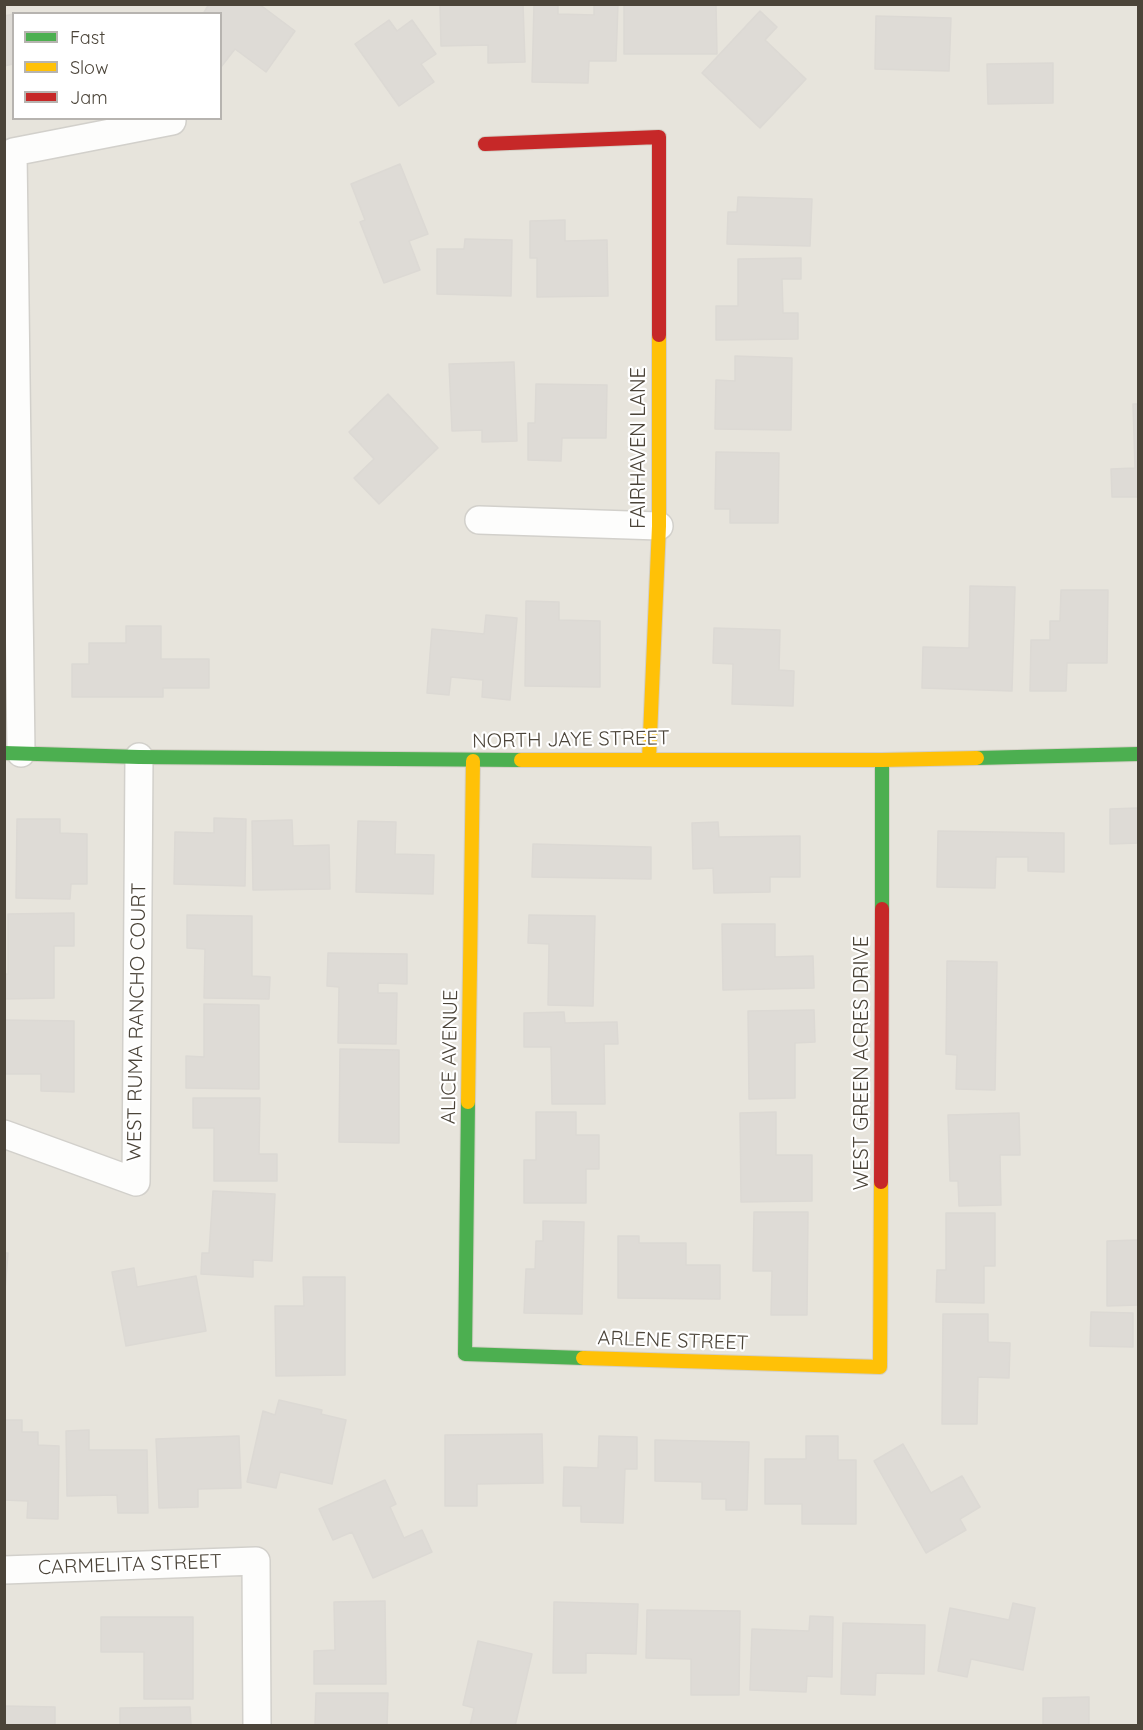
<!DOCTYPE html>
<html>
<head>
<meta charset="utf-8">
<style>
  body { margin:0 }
  #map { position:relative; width:1143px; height:1730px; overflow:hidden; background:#f4f2ee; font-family:Quicksand,sans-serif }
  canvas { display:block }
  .frame { position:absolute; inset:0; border:6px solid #4b4439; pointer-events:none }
  .legend { position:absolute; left:12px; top:12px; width:210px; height:108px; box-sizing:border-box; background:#fff; border:2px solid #b7b4b0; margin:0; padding:8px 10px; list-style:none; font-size:18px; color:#4b4439 }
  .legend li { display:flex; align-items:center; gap:12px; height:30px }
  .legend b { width:30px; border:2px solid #b7b4b0 }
</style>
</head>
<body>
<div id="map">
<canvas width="1143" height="1730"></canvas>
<div class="frame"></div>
<ul class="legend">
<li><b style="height:8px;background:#4caf50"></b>Fast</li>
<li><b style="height:8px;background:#ffc107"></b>Slow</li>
<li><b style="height:8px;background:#c62828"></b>Jam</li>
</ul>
</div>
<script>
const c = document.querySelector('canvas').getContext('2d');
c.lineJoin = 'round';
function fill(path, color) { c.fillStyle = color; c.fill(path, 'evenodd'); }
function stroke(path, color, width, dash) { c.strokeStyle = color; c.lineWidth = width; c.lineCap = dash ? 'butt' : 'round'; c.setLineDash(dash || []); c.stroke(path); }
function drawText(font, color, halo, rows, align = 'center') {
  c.font = font + ' Quicksand,sans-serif'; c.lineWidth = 4.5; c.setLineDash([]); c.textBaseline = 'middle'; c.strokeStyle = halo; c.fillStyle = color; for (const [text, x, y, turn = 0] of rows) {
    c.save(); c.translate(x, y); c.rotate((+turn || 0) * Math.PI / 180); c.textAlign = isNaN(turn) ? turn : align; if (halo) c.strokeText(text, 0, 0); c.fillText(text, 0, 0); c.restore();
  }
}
const residential = new Path2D(`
  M5,5H1138V1725H5ZM14,14H220V118H14Z`);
const building = new Path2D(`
  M209,4H259L295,31L266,72L235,49L221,67L220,14H203Z
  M440,4H523L525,62L488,63V45L441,46Z
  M534,4H558V14L594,15V4H618L616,61H589L588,83L532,82Z
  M624,4H716L717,54H624Z
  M760,11L777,27L765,40L806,79L760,128L702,73Z
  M14,14V67L13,64L4,66V16Z
  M876,16L951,18L949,71L875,69Z
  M389,20L397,31L412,20L436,54L421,64L434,82L399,106L355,44Z
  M1053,63V103L988,104L987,64Z
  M400,164L428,234L409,241L420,270L384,283L360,222L365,220L351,184Z
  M738,197L812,199L810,246L727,244L728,212H737Z
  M565,220V241L607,240L608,296L537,297V258H530V221Z
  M465,239L512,240L511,296L437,294V249H464Z
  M801,258V279H782L783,313H798V339L716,340V306H738V259Z
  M735,356L792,358L791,430L715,429L716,380L735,381Z
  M514,362L517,441L482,442V430L452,431L449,364Z
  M536,384L607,385L606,438H562L561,461L528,460V423H535Z
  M388,394L438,448L379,504L354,478L374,459L349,432Z
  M1133,404H1138V497H1112L1111,469L1135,468Z
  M716,452L779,453L778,523H730V509H715Z
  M970,586L1015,587L1012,691L922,688L923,647L969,648Z
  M1061,590H1108L1107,663H1067L1066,691H1030L1031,640H1050V621H1060Z
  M526,601L559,602V620L600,621V687L525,686Z
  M486,615L517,618L510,700L482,697L483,680L451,677L449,695L427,693L432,629L484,634Z
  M126,626H161V659H209V688H163V697H72V664H89V643H126Z
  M714,628L780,630L779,670L794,671L793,706L732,704L733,664L713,663Z
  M1138,808V843L1110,844V809Z
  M214,818L246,819L245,886L174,884L175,832L214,833Z
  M17,819H60V833L87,834V884H71L70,899L16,898Z
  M292,820L293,846L329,845L330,889L253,890L252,821Z
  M358,821L396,822L395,854L434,855L433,894L356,892Z
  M718,822L719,837L800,836V877H770V892L714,893L713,868L693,869L692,823Z
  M938,831L1064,833V872L1028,871V857H996L995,888L937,887Z
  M533,844L651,847V879L532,877Z
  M74,913V946H54V998L4,999V974H8V914Z
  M187,915L252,916V976L270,977L269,999L204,998L205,949L187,948Z
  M529,915L595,916L593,1006L548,1005L549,944L528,943Z
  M722,924H775V957L813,956L814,988L723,990Z
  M328,953L407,954V984L378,983V993H397L396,1044L338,1043L339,987L327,986Z
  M947,961L997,962L995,1090L956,1089L957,1055L946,1054Z
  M204,1004L259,1005V1089L186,1088V1056L204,1057Z
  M814,1010L815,1042L795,1043V1098L749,1099L748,1011Z
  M564,1012L565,1023L617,1022L618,1044H604L605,1104H552L551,1047H524V1013Z
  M4,1020L74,1021V1092L41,1091V1074H4Z
  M340,1049L399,1050V1143L339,1142Z
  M193,1098H260L259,1154H277V1181H214V1128H193Z
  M536,1112H576V1135H599V1169H586V1203H524V1160H536Z
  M776,1112V1155H812V1201L741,1202L740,1113Z
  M1019,1113L1020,1155H1000L1001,1205L959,1206L958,1181H950L948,1115Z
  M213,1191L275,1194L272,1261L253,1260V1277L201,1274L202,1253H209Z
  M754,1212H808L807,1315H771L772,1271H753Z
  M946,1213H995V1266H984V1303L936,1302L937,1270H946Z
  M543,1221L584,1222L582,1314L524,1313L526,1269H535L536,1241H543Z
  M618,1236H639V1243H686V1265H720V1299L618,1298Z
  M1138,1240V1305L1107,1306V1241Z
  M4,1253H8L5,1290H4Z
  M134,1268L137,1287L196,1276L206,1331L126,1346L112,1272Z
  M303,1277H345V1375L276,1376L275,1306H304Z
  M1091,1312L1133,1313V1347L1090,1346Z
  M943,1314H988V1342L1010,1343L1009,1378L978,1377L977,1424H942Z
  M279,1400L322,1410L321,1414L346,1420L332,1484L280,1472L276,1488L247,1482L263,1411L275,1415Z
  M4,1420H22V1432H38V1445L59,1446L58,1519L27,1518L28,1501L4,1500Z
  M89,1430V1450H147L148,1513H118L117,1495L67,1496L66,1431Z
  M542,1434L543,1483L477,1484V1506H445V1435Z
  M239,1436L241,1488L198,1489V1507L159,1508L156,1439Z
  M599,1436L637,1437V1469H625L623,1523L581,1522V1506H563L564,1467L598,1468Z
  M806,1436H838V1460H856V1524H802V1504H765V1459H806Z
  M655,1440L749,1442L747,1510H726V1499H702V1482L655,1481Z
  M903,1444L931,1493L962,1476L980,1507L960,1519L966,1530L926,1553L874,1461Z
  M385,1480L396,1504L390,1507L404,1538L422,1530L432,1552L373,1578L352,1532L333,1540L319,1509Z
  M385,1601L386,1684H314V1651L335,1650L334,1602Z
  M554,1602L638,1604L636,1654L586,1653V1673H553Z
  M1013,1603L1035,1608L1023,1670L971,1659L967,1677L938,1671L950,1608L1009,1620Z
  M647,1610L740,1611L739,1695H691V1659L646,1658Z
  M810,1616L833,1617L832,1677L807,1676L806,1692L750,1690L752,1629L809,1631Z
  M101,1617H193V1699H144V1652H101Z
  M843,1623L925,1625L924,1674L876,1673L875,1695L841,1694Z
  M478,1641L532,1654L515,1726H470L474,1708L463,1705Z
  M316,1693H388L387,1726H315Z
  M1089,1697V1726H1043V1698Z
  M4,1706L55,1707V1726H4Z
  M190,1707L191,1726H120V1708Z`);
const street = new Path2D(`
  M479,520L659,526
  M21,753L13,152L172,121
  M4,1134L136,1182L139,757
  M4,1570L256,1561L257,1726`);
const fast = new Path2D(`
  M4,753L139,757L521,760
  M977,758L1138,754
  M882,909V760
  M468,1102L465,1354L583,1358`);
const slow = new Path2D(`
  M649,759L659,526V335
  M521,760H882L977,758
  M468,1102L473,761
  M583,1358L880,1367L881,1182`);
const jam = new Path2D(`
  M485,144L659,137V335
  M881,1182L882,909`);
const streetNames = [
  ["FAIRHAVEN LANE",639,448,-90],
  ["NORTH JAYE STREET",571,740,-1],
  ["WEST RUMA RANCHO COURT",137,1022,-89],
  ["ALICE AVENUE",450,1057,-89],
  ["WEST GREEN ACRES DRIVE",862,1063,-90],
  ["ARLENE STREET",673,1341,2],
  ["CARMELITA STREET",130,1565,-2]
];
fill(residential, '#e7e4dc');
fill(building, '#dedbd6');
stroke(building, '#dcd9d4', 1.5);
stroke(street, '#d2d0cb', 30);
stroke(fast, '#d3cfc5', 16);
stroke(slow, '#d3cfc5', 16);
stroke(jam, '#d3cfc5', 16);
stroke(street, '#fdfdfc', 27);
stroke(fast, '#4caf50', 14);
stroke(slow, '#ffc107', 14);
stroke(jam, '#c62828', 14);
drawText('20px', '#4b4439', '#fff', streetNames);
</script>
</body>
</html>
